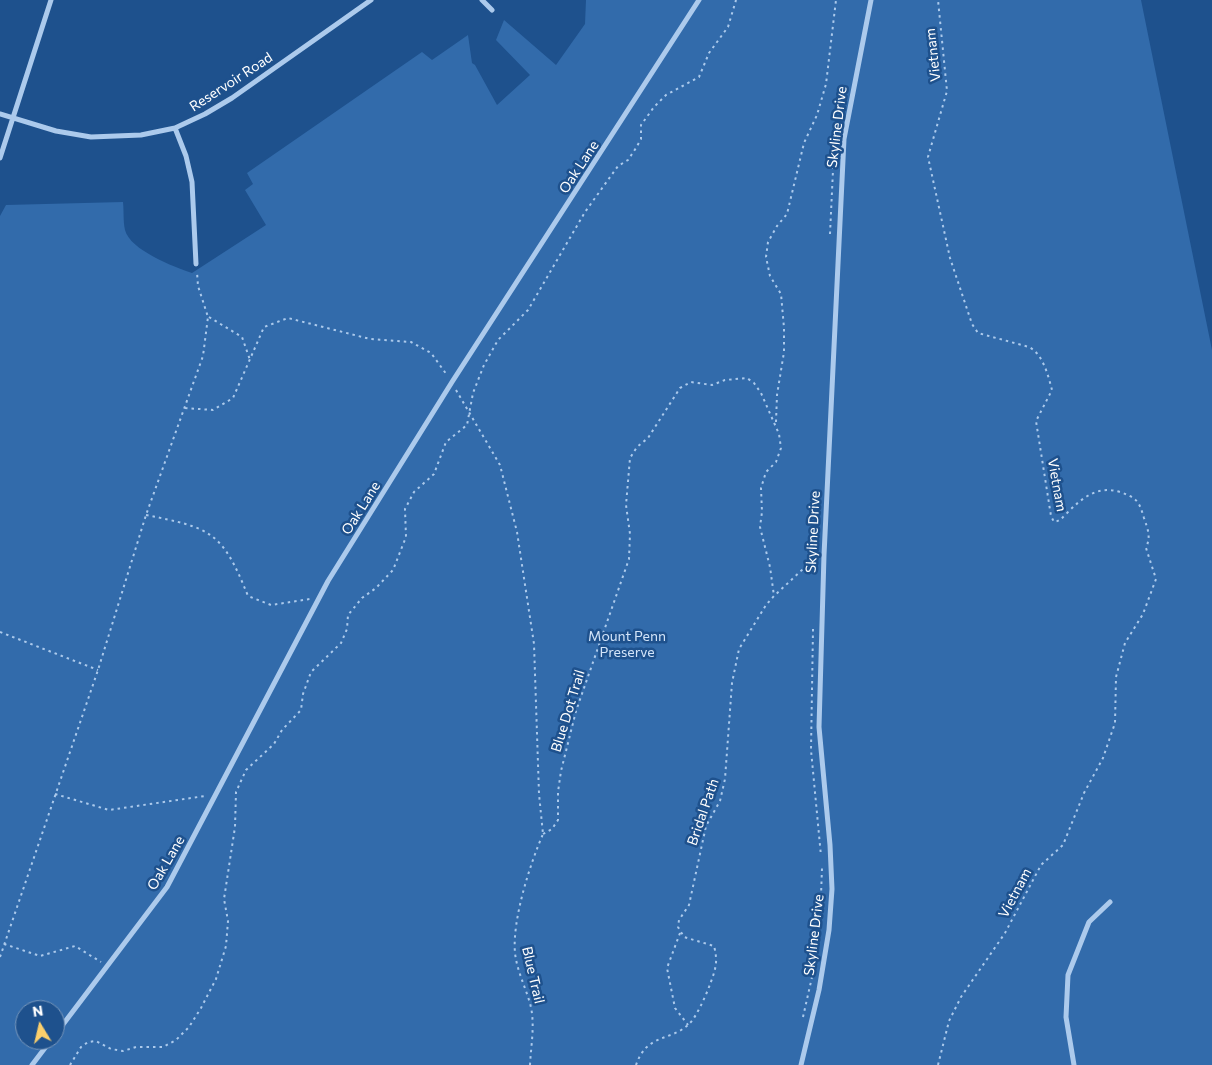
<!DOCTYPE html>
<html>
<head>
<meta charset="utf-8">
<style>
  body { margin:0 }
  #map { position:relative; width:1212px; height:1065px; overflow:hidden; background:#1e518d; font-family:Commissioner,sans-serif }
  canvas { display:block }
  .north { position:absolute; left:15px; top:1000px; width:50px; height:50px; box-sizing:border-box; background:#1e518d; border:1px solid #7897bb; border-radius:50%; rotate:351deg; font-size:14px; font-weight:700; line-height:20px; text-align:center; color:#fff }
  .north::after { content:''; display:block; margin:auto; width:18px; height:22px; background:#fbcf6c; clip-path:polygon(50% 0,100% 100%,50% 72%,0 100%) }
</style>
</head>
<body>
<div id="map">
<canvas width="1212" height="1065"></canvas>
<div class="north">N</div>
</div>
<script>
const c = document.querySelector('canvas').getContext('2d');
c.lineJoin = 'round';
function fill(path, color) { c.fillStyle = color; c.fill(path, 'evenodd'); }
function stroke(path, color, width, dash) { c.strokeStyle = color; c.lineWidth = width; c.lineCap = dash ? 'butt' : 'round'; c.setLineDash(dash || []); c.stroke(path); }
function drawText(font, color, halo, rows, align = 'center') {
  c.font = font + ' Commissioner,sans-serif'; c.lineWidth = 5; c.setLineDash([]); c.textBaseline = 'middle'; c.strokeStyle = halo; c.fillStyle = color; for (const [text, x, y, turn = 0] of rows) {
    c.save(); c.translate(x, y); c.rotate((+turn || 0) * Math.PI / 180); c.textAlign = isNaN(turn) ? turn : align; if (halo) c.strokeText(text, 0, 0); c.fillText(text, 0, 0); c.restore();
  }
}
const green = new Path2D(`
  M586,0H1141L1212,350V1065H0V216L6,205L123,202C124,211 123,221 125,230C130,250 174,267 192,273L266,225L245,190L253,184L247,173L422,52L432,60L468,35L472,63L475,65L497,105L530,75L496,40L504,20L556,65L585,24ZM25,1010H55V1040H25Z`);
const path = new Path2D(`
  M836,132L844,90
  M830,234L834,149
  M209,317L242,337L250,360
  M456,390L500,465L517,532L534,644L539,794L543,834
  M185,408L213,410L233,398L264,327L288,318L370,339L411,342L431,353L447,375
  M776,422L777,395L784,352V328L781,294L770,276L766,257L768,242L777,226L787,214L804,143L817,115L826,84L836,0
  M146,515C211,528 222,531 248,596L271,605L310,599
  M813,629L811,750L821,856
  M0,632L98,670
  M55,794L109,810L205,796
  M543,834L552,829L558,820V792L561,771L576,711L629,559L630,534L626,505L630,458L637,447L648,438L680,388L691,382L712,385L725,380L747,378L754,383L761,393L779,434L781,448L776,462L766,472L761,488L762,512L760,527L770,567L774,596
  M820,923L822,868
  M680,933L667,968L675,1008L688,1025
  M4,944L40,956L75,946L101,962
  M0,957L98,670L146,515L203,356L208,317L198,286L197,272
  M803,1017L812,977
  M70,1065L81,1047L88,1042L96,1041L111,1049L123,1051L136,1047H163L176,1040L189,1027L201,1008L216,979L226,946L228,921L224,899L235,827L236,792L246,770L274,744L282,730L301,710L303,694L311,672L341,643L347,629L348,615L362,598L376,588L393,570L406,537L405,509L414,492L434,474L446,442L467,425L473,393L484,365L498,340L528,310L585,212L618,166L628,160L636,148L641,139V125L654,107L666,95L699,77L709,53L728,27L736,0
  M530,1065C531,1044 536,1021 529,1000C524,984 517,970 515,953C512,920 530,864 543,834
  M636,1065C647,1033 670,1042 689,1024C698,1016 712,982 715,969C717,961 716,954 714,946L684,937L678,927L679,920L689,905L706,826L720,801L725,779L732,683L739,649L766,605L774,596L803,569L816,565
  M938,1065L949,1021L961,997L1005,933L1041,865L1063,845L1084,793L1103,758L1115,723L1116,677L1125,643L1143,614L1156,579L1146,548C1151,536 1148,530 1144,518C1139,501 1137,498 1120,492C1097,485 1082,498 1066,514C1062,518 1060,521 1054,522L1051,516L1036,421L1052,390C1048,375 1043,354 1029,347L978,333L972,324L950,258L928,157L947,91L938,0`);
const minor = new Path2D(`
  M482,0L492,10
  M0,114L56,131L91,137L141,135L175,128L205,114L232,98L371,0
  M175,128L186,156L192,182L196,264
  M0,158L51,0
  M55,1035L167,887L328,581L452,382L699,0
  M32,1065L51,1040
  M801,1065L819,990L829,930L832,889L830,845L819,727L824,555L844,139L871,0
  M1074,1065L1066,1017L1068,975L1089,922L1110,902`);
const streetNames = [
  ["Vietnam",933,55,-96],
  ["Reservoir Road",231,82,-33],
  ["Skyline Drive",837,127,-83],
  ["Oak Lane",579,167,-57],
  ["Vietnam",1057,485,80],
  ["Oak Lane",361,508,-58],
  ["Skyline Drive",813,532,-87],
  ["Blue Dot Trail",568,711,-73],
  ["Bridal Path",703,812,-71],
  ["Oak Lane",166,863,-60],
  ["Vietnam",1015,893,-62],
  ["Skyline Drive",814,935,-83],
  ["Blue Trail",533,975,77]
];
const parkNames = [
  ["Mount Penn",627,636],
  ["Preserve",627,652]
];
fill(green, '#326bab');
stroke(path, '#accaec', 2, [2.5, 4]);
stroke(minor, '#accaec', 5);
drawText('14px', '#fff', '#1e518d', streetNames);
drawText('14px', '#d2e4f9', '#1e518d', parkNames);
</script>
</body>
</html>
